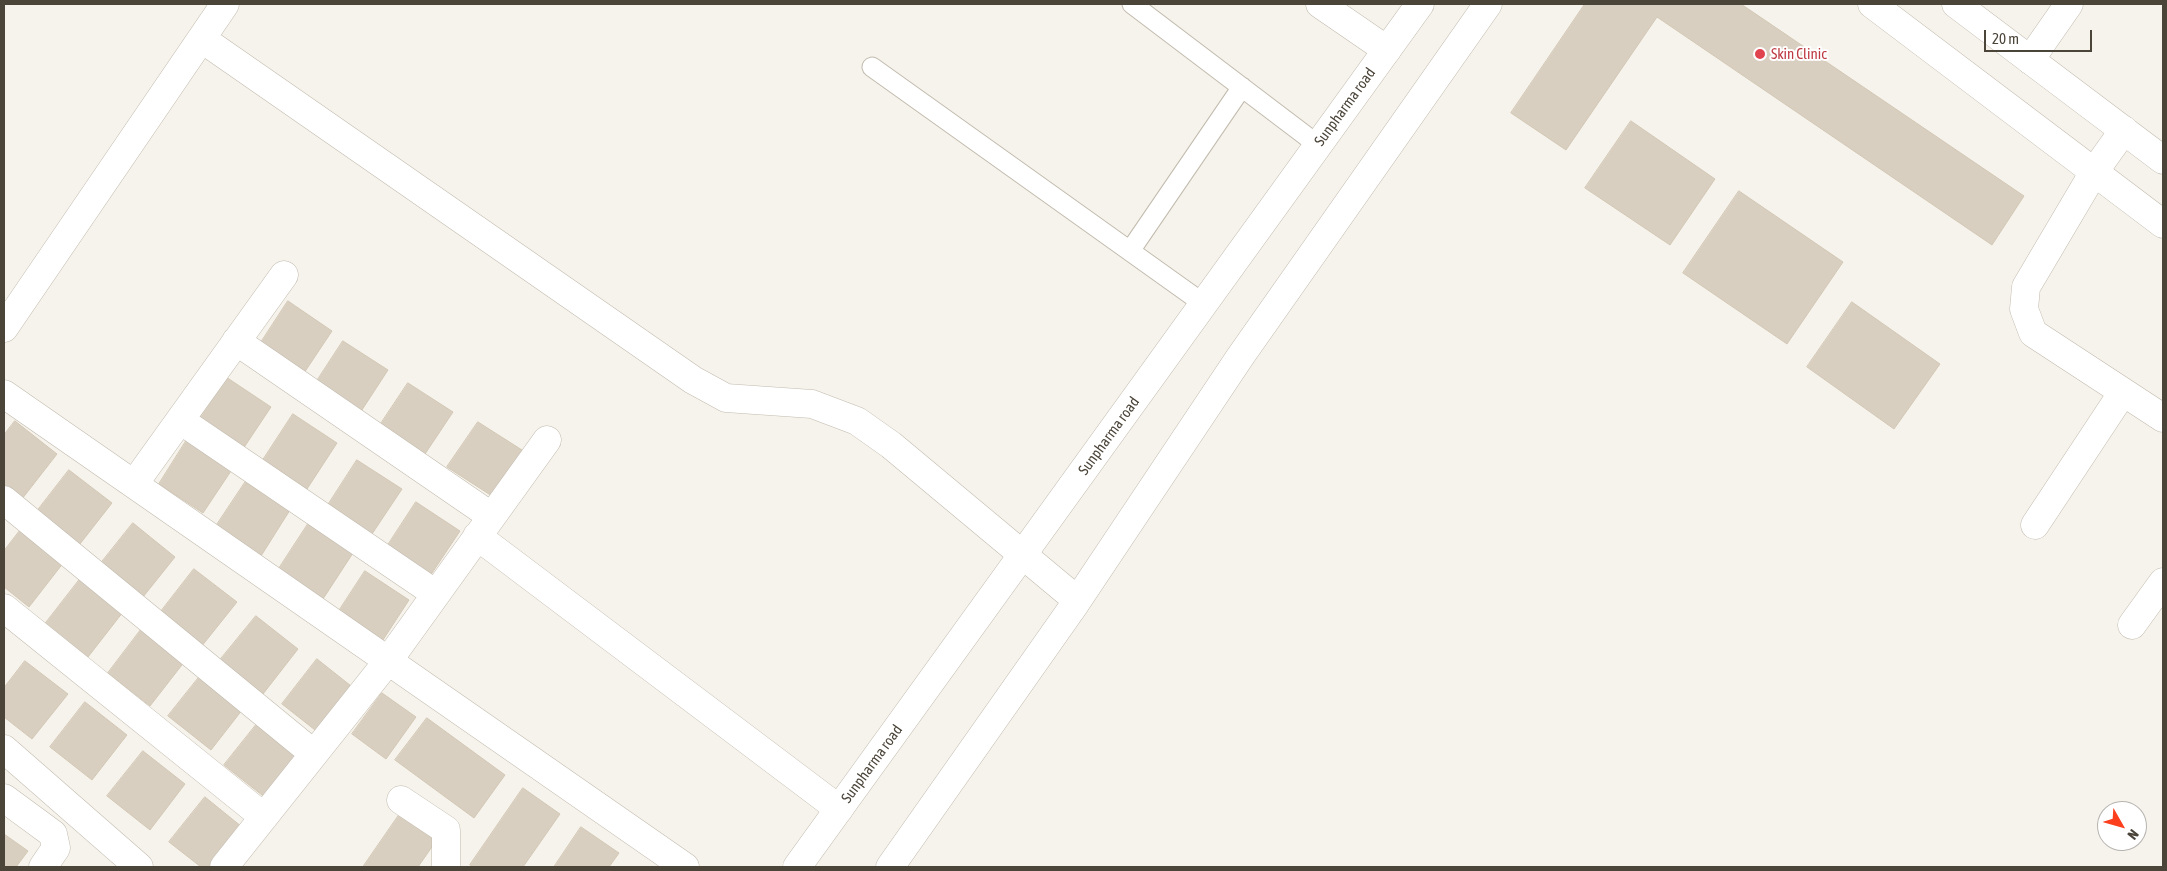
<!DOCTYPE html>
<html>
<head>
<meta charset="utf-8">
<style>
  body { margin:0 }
  #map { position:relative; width:2167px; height:871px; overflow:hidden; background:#f6f3ec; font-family:"Asap Condensed",sans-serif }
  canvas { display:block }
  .frame { position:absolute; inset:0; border:5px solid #4b4439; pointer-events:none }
  .north { position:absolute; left:2097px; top:801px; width:50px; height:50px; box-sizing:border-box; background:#fff; border:1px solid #b7b4b0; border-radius:50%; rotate:128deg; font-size:14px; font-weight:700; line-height:20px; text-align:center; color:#4b4439 }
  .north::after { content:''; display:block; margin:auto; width:18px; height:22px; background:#fc3f1d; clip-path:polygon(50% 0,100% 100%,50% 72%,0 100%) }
  .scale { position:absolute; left:1984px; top:30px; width:108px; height:22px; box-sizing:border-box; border:2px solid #4b4439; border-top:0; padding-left:6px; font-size:15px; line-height:18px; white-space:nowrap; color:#4b4439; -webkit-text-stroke:4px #fff; paint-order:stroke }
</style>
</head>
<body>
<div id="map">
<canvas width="2167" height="871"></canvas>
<div class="frame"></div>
<div class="north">N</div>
<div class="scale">20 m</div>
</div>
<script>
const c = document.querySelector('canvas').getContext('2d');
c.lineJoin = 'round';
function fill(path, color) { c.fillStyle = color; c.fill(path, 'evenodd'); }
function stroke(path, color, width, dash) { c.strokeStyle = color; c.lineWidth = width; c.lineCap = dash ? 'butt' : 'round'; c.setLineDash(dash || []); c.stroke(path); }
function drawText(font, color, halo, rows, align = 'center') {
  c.font = font + ' "Asap Condensed",sans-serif'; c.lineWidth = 4; c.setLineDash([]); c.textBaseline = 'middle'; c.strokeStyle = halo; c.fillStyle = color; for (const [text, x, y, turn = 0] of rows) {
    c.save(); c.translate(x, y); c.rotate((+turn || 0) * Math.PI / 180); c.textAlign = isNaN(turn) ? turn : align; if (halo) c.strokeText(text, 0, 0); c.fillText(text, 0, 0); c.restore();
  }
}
const building = new Path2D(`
  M1585,4H1741L2024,196L1992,245L1657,17L1566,150L1511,113Z
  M1631,121L1715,179L1670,245L1585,188Z
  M1739,191L1843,262L1787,344L1683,273Z
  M288,301L332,331L302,376L258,347Z
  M1852,302L1940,364L1894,429L1807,367Z
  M343,341L388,370L358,416L313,387Z
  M226,377L271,407L241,452L197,423Z
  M408,383L453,412L423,457L378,428Z
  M293,414L337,443L307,489L263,460Z
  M15,421L57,454L22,499L4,485V435Z
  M478,422L522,450L492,496L447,467Z
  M188,438L233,468L203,513L159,484Z
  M357,460L402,489L372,534L328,505Z
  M69,470L112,503L76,549L34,515Z
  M246,481L290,510L261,556L216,526Z
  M416,502L460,531L430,576L386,548Z
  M133,523L175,557L139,602L97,568Z
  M308,524L353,553L323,599L278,570Z
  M22,528L64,562L29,607L4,587V551Z
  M194,569L237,602L201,647L159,614Z
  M365,571L409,600L379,646L335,617Z
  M80,579L123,612L88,657L45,624Z
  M256,616L298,649L263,694L220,660Z
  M143,627L185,661L150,706L108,673Z
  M317,659L360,693L324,737L282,704Z
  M25,661L68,694L32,739L4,717V688Z
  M204,671L246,705L211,750L168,716Z
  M382,693L416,717L386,759L352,734Z
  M85,702L127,735L92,780L50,747Z
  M427,718L505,775L474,818L395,760Z
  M260,720L302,753L267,799L224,765Z
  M143,751L185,784L150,830L107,796Z
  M523,788L560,814L523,867H474L470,865Z
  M205,797L247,831L219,867H201L169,842Z
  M399,815L436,841L418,867H363Z
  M581,827L619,853L609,867H554Z
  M4,834L28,851L16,867H4Z`);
const service = new Path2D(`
  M1132,4L1318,145
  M872,67L1204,304
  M1130,251L1242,87`);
const minor = new Path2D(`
  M1320,4L1387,50
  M202,39L693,380L726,398L812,404L857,421L891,445L1077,600
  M2030,60L2069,4
  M2124,130L2094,172L2026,287L2024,309L2033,333L2163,418
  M4,328L225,4
  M236,341L491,516
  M4,394L685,867
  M180,420L436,594
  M134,484L284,275
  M4,500L314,754
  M2035,525L2123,392
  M477,536L839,809
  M4,608L264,817
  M2132,625L2163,582
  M4,749L139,867
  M4,798L53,834L56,848L43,867
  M401,800L446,830V867
  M224,867L388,661L547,440`);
const tertiary = new Path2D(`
  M1872,4L2163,224
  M1956,4L2163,160
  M797,867L1420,4
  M890,867L1073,607L1240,357L1488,4`);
const markers = [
  [1760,54,6,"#e0444e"]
];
const healthNames = [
  ["Skin Clinic",1771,54]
];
const streetNames = [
  ["Sunpharma road",1345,107,-54],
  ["Sunpharma road",1109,436,-54],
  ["Sunpharma road",872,764,-54]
];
fill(building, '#d8cfc1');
stroke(building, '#d3c7b4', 1);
stroke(service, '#c2bbae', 21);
stroke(minor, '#c2bbae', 29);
stroke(tertiary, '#c2bbae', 29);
stroke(service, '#fff', 19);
stroke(minor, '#fff', 28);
stroke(tertiary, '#fff', 28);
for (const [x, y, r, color] of markers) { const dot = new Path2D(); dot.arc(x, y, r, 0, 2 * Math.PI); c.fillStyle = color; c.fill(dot); stroke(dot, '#fff', 2); }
drawText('15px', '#be3a42', '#fff', healthNames, 'left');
drawText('15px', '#4b4439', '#fff', streetNames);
</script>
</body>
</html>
